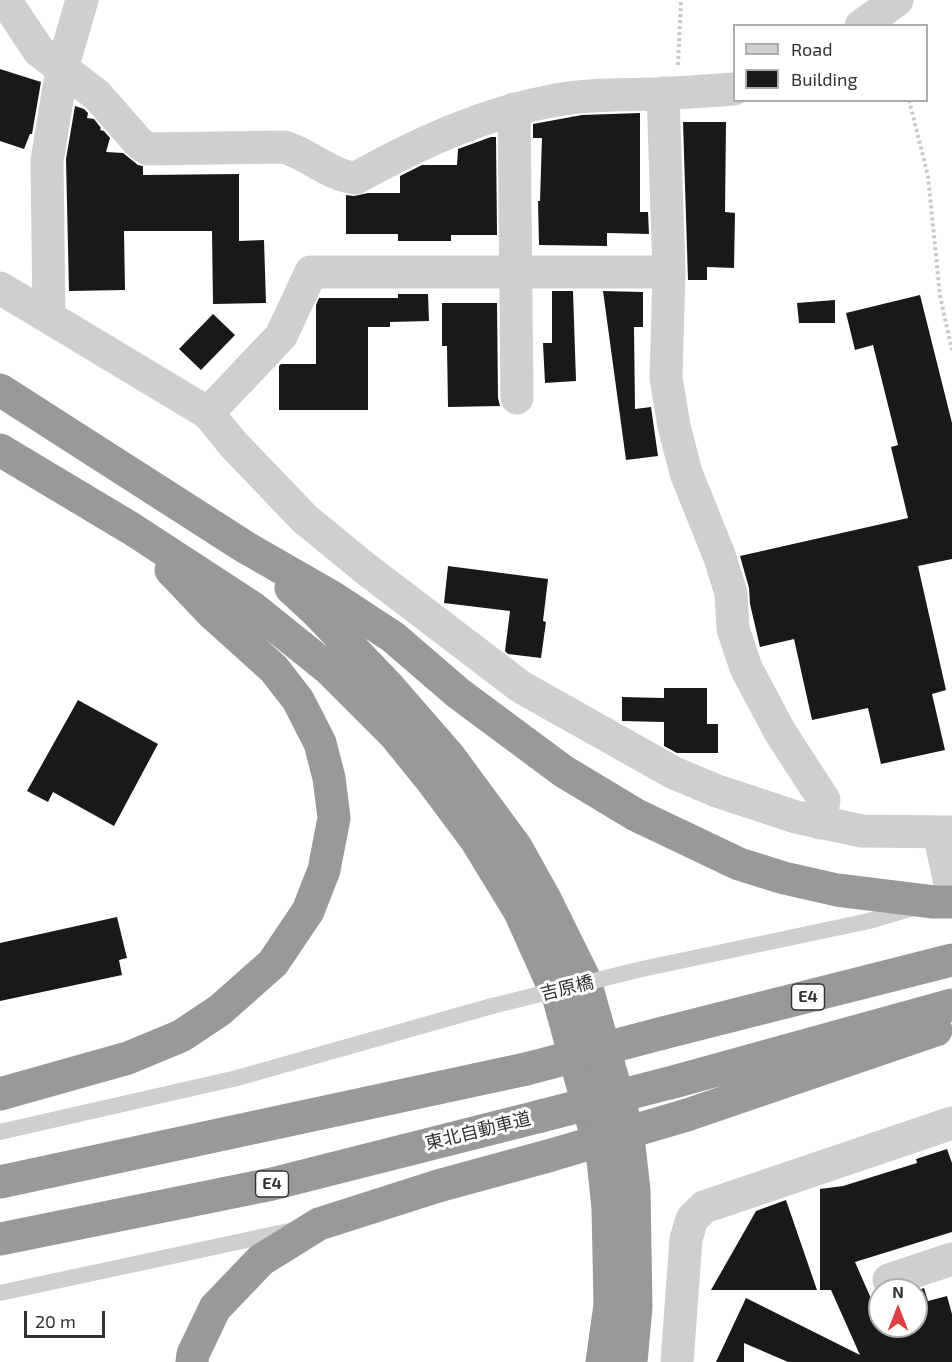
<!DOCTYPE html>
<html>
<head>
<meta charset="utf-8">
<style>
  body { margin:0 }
  #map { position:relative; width:952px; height:1362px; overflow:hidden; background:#fff; font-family:"Exo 2",sans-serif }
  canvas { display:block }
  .legend { position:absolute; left:733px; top:24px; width:195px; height:78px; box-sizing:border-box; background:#fff; border:2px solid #adadad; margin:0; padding:8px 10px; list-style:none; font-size:18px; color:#323232 }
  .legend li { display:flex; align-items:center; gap:12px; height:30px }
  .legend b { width:30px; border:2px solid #adadad }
  .north { position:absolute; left:868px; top:1278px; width:60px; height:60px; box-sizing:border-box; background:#fff; border:2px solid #adadad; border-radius:50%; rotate:0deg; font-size:16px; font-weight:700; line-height:24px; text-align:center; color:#323232 }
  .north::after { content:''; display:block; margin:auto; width:21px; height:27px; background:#dd4042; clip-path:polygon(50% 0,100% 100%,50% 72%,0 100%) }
  .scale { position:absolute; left:24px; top:1311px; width:81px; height:27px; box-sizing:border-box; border:3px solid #323232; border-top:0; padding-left:8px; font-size:18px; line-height:21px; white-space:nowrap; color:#323232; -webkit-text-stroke:4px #fff; paint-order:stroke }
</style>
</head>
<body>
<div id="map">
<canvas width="952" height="1362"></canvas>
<ul class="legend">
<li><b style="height:8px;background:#cfcfcf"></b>Road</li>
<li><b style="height:16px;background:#191919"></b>Building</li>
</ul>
<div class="north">N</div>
<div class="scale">20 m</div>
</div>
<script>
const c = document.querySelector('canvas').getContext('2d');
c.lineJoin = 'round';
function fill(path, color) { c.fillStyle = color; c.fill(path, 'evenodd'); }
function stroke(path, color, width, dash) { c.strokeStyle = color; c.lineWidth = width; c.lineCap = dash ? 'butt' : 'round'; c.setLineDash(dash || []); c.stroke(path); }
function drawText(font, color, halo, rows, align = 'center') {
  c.font = font + ' "Exo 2","Noto Sans JP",sans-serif'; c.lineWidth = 6; c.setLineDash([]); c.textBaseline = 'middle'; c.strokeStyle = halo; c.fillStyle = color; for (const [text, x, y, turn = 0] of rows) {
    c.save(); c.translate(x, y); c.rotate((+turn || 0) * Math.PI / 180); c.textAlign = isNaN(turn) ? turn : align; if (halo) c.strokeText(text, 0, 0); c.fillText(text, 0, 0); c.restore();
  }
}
const building = new Path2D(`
  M0,69L41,82L32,134H30L24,149L0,141Z
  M75,106L84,109L88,113L87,118L94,119L101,128L100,130L104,131L110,138L106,152L123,153L138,165L143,166V175L239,174V241L264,240L266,303L213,304L212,231H124L125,290L69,291L66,159Z
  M640,113V212H648L649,234L607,233V246L539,245L538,201H540L542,138H533V124L582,115Z
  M683,122H726L725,212L735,213L734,268L707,267V280H688Z
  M491,137H496L497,235H451V241H398V234H346V195L354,196L368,193H400V176L422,165H457L458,149Z
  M552,291H573L576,381L545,383L543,343H552Z
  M603,291L643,292V327H634L635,409L651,407L658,456L626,460Z
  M398,294H428L429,321L390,322V327H368V410H279V366L281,364H316V305L319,298H398Z
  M920,295L952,423V559L918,566L946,690L932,694L945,750L881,764L868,708L812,720L794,639L760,647L750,604L749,588L740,556L908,518L891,447L898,445L873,345L855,350L846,313Z
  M835,300V323H799L797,303Z
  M442,303H497L498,398L500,406L448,407L447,346H442Z
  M213,314L235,335L201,370L179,349Z
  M448,566L548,579L543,621L546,622L541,658L508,654L505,651L510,611L444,603Z
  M664,688H707V724H718V753H677L664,746V722L622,721V697L664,698Z
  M78,700L158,744L114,826L53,792L48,802L27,791Z
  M117,917L127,958L119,960L122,975L0,1001V943Z
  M947,1149L952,1163V1232L855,1262L873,1303L880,1301V1326H916V1291L924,1288L928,1301L947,1296L952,1314V1362H788L744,1343V1362H716L746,1298L860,1355L831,1290H820V1189L843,1186L917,1163L916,1159Z
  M786,1200L817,1290H711L756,1211Z`);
const path = new Path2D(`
  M678,65L681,0
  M909,100L928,176L940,296L952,350`);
const lane = new Path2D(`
  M642,969L869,921L913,908
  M0,1132L237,1078L492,1006
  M0,1293L289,1231`);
const street = new Path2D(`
  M5,0L39,51L97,95L139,143L148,149L284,147C309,154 330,176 356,178C419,143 484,113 556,100C588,94 620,95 652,94C679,93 707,91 734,89
  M861,26L897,0
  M663,93L669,272L666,378L674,426L686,473L719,555L731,593L733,629L746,668L780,732L824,800L820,823
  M514,109L517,398
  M0,288L208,413L233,444L305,519L366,569L521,687L674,773L717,791L796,817L862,831L952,832
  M49,316L47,161L62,69L82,0
  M208,413L281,336L311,272H669
  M939,832L949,879
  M889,1280L952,1259
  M677,1362L686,1239L692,1219L704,1207L952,1123`);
const highway = new Path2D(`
  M0,390L245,547L332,597L393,637L458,693L563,771L636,815L739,864L784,878L837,890L934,902H952
  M0,450L132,529L253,608L330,670L394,734L432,781L476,840L520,912L559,999L603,1160L608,1208L610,1305L602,1362
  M291,588L315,610L389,687L449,756L516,847L545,899L584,978L627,1129L634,1190L636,1307L631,1362
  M663,1033L952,960
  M677,1081L952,1005
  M0,1094L128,1058L181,1036L220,1010L273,963L308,911L324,870L334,818L329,778L320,743L298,700L274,669L213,614L171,570
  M687,1115L936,1030
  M0,1182L526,1069
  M0,1239L272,1184L541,1116
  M192,1362L193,1354L215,1308L261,1260L319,1224L438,1186L548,1156`);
const laneBridge = new Path2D(`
  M492,1006L642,969`);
const highwayBridge = new Path2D(`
  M526,1069L663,1033
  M541,1116L677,1081
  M548,1156L687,1115`);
const shields = [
  [808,997,33],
  [272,1184,33]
];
const shieldNames = [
  ["E4",808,997],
  ["E4",272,1184]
];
const streetNames = [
  ["吉原橋",567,988,-14],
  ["東北自動車道",478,1131,-14]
];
fill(building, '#191919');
stroke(path, '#c9c9c9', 4, [3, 3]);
stroke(lane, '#cfcfcf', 16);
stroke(street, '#cfcfcf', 33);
stroke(highway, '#999', 33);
stroke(laneBridge, '#cfcfcf', 16);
stroke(highwayBridge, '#999', 33);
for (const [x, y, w] of shields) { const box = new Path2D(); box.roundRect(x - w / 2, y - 13, w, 26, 4.5); c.fillStyle = '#fff'; c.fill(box); stroke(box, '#323232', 1.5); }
drawText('bold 16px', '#323232', null, shieldNames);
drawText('18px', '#323232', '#fff', streetNames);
</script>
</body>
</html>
